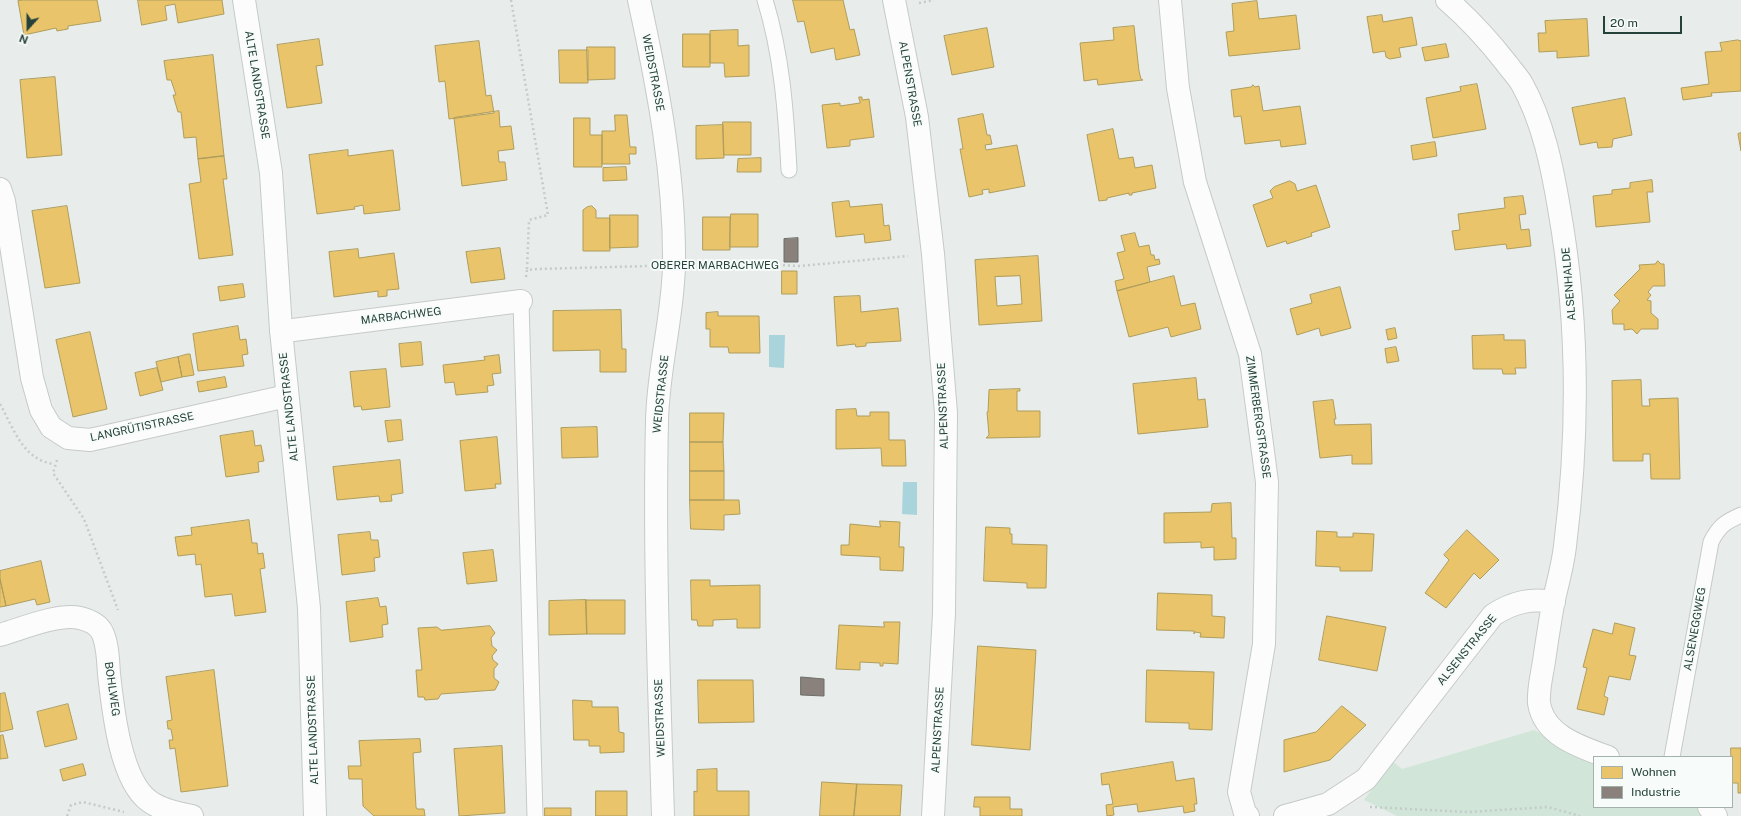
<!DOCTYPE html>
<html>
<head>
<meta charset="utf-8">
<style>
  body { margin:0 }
  #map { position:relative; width:1741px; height:816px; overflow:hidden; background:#e8edeb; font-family:"Public Sans",sans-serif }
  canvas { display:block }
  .legend { position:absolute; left:1593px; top:756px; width:140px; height:52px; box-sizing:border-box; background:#f7fbf9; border:1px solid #a3b1ad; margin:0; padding:5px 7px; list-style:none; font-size:12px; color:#24423a }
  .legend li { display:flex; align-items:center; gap:8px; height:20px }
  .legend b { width:20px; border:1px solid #a3b1ad }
  .north { position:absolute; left:8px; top:8px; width:40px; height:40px; -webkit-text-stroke:3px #f7fbf9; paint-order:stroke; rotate:201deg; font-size:11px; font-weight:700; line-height:16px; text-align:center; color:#24423a }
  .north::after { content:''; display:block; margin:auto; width:14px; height:18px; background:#24423a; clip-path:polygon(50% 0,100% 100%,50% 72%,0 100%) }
  .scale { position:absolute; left:1603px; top:16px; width:79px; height:18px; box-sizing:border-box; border:2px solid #24423a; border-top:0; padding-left:5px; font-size:12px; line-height:14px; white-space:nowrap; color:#24423a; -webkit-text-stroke:3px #f7fbf9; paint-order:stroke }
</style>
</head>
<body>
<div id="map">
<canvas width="1741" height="816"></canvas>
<ul class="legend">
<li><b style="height:11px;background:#e9c46a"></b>Wohnen</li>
<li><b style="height:11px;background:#8a817c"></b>Industrie</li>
</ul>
<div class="north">N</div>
<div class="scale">20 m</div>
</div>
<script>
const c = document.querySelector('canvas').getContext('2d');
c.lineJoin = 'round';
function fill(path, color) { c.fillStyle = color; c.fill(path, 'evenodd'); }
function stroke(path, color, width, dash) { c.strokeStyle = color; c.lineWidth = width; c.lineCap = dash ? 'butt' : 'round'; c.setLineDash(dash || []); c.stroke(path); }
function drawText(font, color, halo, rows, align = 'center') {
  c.font = font + ' "Public Sans",sans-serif'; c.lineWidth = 4; c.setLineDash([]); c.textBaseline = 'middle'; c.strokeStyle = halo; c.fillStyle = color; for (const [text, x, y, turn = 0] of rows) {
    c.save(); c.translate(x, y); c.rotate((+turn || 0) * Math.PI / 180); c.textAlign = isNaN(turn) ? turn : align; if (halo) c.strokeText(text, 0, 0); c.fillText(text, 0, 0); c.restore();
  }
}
const green = new Path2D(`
  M1534,730L1584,756L1594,759V807H1710L1714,816H1397L1364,800L1392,761L1402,769Z`);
const water = new Path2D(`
  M769,335H785L784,368L769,367Z
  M903,482H917V515L902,514Z`);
const homes = new Path2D(`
  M24,0H97L101,21L68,26V29L57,31L56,28L24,35L18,1Z
  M138,0H222L224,14L178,23L175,4L165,6L167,20L142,25Z
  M793,0H843L850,30L854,29L860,55L836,60L834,48L811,53L804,21L798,22Z
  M1257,1L1259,19L1296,15L1300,49L1229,56L1226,32L1234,31L1232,4Z
  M1382,15L1383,22L1412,17L1417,45L1399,48L1401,57L1390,59L1386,57L1385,51L1373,53L1367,17Z
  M1587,19L1589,56L1557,58V51L1539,52L1538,33H1546L1545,21Z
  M1134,26L1139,71L1141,79L1143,80L1098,85L1097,79L1084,81L1080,43L1114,40L1113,28Z
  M987,28L994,67L952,75L944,36Z
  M738,30V46L749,45V76L725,77L724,63H710V31Z
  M683,34H710V67H683Z
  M319,39L323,65L316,66L322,103L287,108L277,45Z
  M1738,40L1741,41V91L1711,93L1712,96L1683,100L1681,88L1709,84L1705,52L1722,51L1720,43Z
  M479,41L486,96L491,95L494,113L449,119L445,81L439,82L435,46Z
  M1446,44L1449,57L1425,61L1422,48Z
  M587,47H615V79L588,80Z
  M559,50H588V83H560Z
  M213,55L224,156L198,159L196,137L184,138L181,112H178L173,95H176L171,80H167L164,61Z
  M55,77L62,155L27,158L20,80Z
  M1477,84L1486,129L1433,138L1426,98L1461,91L1460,87Z
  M1253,85L1255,87L1259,86L1263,111L1300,106L1306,144L1281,147L1280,140L1245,144L1241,116L1234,117L1231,90L1251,87Z
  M859,97H862V100L869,99L874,137L850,140V146L827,148L822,105L840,103V106L860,103Z
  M1625,98L1632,135L1613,139L1612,147L1598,148L1597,142L1580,145L1572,108Z
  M499,111L500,127L511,126L514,149L498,151L499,162H505L507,180L462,186L454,118Z
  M983,114L987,135H990L992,144L985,145L986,150L1017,145L1025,186L989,193V189L982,190L983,194L969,197L960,149H963L958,119Z
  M615,115H627L630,147H636V154H629L630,164H602V131H615Z
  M574,118H590V135H602V167H574Z
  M723,122H751V155H724Z
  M723,125L724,158L696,159V126Z
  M1113,129L1119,159L1133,157L1135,168L1152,165L1156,188L1132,193V195H1129V193L1107,198V200L1099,201L1087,135Z
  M1741,133V151L1738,134Z
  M1435,142L1437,156L1413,160L1411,146Z
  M348,150V156L393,150L400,210L364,214L363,205L354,207L355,209L317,214L309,155Z
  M224,156L227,179H223L233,255L199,259L189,184L201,182L198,159Z
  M761,158V172H737L738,159Z
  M626,167L627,180L603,181V168Z
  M1652,180L1653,192H1647L1650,222L1596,227L1593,196L1612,194V190L1630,188V183Z
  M1290,181L1295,184L1297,191L1316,185L1330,227L1311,233L1312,236L1287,244L1286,241L1267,247L1253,205L1273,198L1270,191L1274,187Z
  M1523,196L1526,214L1519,215L1521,230L1529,229L1531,246L1507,249L1506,244L1455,250L1452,231L1460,230L1458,214L1505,208L1504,198Z
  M849,201L850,207L882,204L884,226L889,225L891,240L865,243L864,234L836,237L832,203Z
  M67,206L80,283L45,288L32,211Z
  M592,206L596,210V218H610V251H583V210L587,207Z
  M731,214H758V247H730Z
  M610,215H638V247L610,248Z
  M703,217H730V250H703Z
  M1135,233L1139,247L1149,245L1151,255H1154L1155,260L1159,259L1160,264L1147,267L1150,282L1117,291L1115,281L1124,279L1117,253L1125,251L1121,236Z
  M500,248L505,279L471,283L466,252Z
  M358,249L359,258L394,253L399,289L387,290V296L378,297V291L334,297L329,252Z
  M1038,256L1042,321L979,325L975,260ZM1020,276L1022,304L997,306L995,277Z
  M1658,261L1661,264H1664L1665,286H1653L1648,292L1651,295L1647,300L1651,301V313L1658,319V329H1641L1637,334L1632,329L1624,330V324H1613L1612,310L1620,301L1614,295L1640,269L1639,265L1655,264Z
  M782,271H797V294H782Z
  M1174,276L1181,306L1195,303L1201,329L1171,337L1168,327L1129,337L1117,291Z
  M243,284L245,297L220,301L218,287Z
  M1340,287L1351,328L1321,336L1319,328L1297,335L1290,309L1312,303L1310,295Z
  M860,296L861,312L898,308L901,341L866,343V346L856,347L855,344L837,346L834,297Z
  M621,310L622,349H626V372H600V350L553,351V311Z
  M718,312V316H759L760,353H729L728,347H710V329H706V313Z
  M238,326L240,340L246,339L248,354L242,355L244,366L198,371L193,334Z
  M1395,328L1397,338L1388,340L1386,330Z
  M90,332L107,409L73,417L56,340Z
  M1504,335V340H1525L1526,368H1515L1516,374H1503L1502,369H1473L1472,336Z
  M421,342L423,365L401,367L399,344Z
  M1396,347L1399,361L1387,363L1385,349Z
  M188,354H190L194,375L182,377L178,357Z
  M499,355L501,373L492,374L494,385L487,386L488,392L456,395L454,382L445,383L443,365L485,360L484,357Z
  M178,357L182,377L161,382L156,362Z
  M157,368L163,390L140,396L135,373Z
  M386,369L390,407L362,410L361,406L354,407L350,372Z
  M225,377L227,387L199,392L197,382Z
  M1196,378L1198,400L1205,399L1208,427L1138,434L1133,384Z
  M1641,380L1642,406H1650L1649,399L1678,398L1680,479H1651L1650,454H1643V461H1613L1612,381Z
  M1020,389V391H1017V411H1040V437L986,438L989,435L987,412H988L989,390Z
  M1333,400L1336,419H1334L1335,425L1371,424L1372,464H1352V455L1320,458L1313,402Z
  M856,409L857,416H870V412H889V440H905L906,466H882L881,448L836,449V410Z
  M690,413H724L723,442H690Z
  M401,420L403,440L388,442L385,421Z
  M597,427L598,457L562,458L561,428Z
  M253,431L255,446L261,445L264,461L258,462L259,472L226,477L220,436Z
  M497,437L501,484H495L496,488L465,491L460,441Z
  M690,442H723L724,471H690Z
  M400,460L403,493L391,495L392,501L380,502L379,496L337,500L333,467Z
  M690,471H724V500H690Z
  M690,500H739L740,514L724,515V530L691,529Z
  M1231,503L1232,538H1236V559L1214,560V547L1201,548V542L1164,543V513L1211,512L1212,504Z
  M249,520L252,543H257L258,554L263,553L265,568L260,569L266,612L235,616L232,594L205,597L201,564L196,565L195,554L178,556L175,537L192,535L191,528Z
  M880,521L900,522L899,547H904L903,571L880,570V557L841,555V545H849L850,524L880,527Z
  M986,527L1010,528V534H1012V544L1047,545L1046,588H1027V583L984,581Z
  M1467,530L1499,560L1480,579L1474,573L1446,608L1425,593L1449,560L1444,555Z
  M1317,531L1337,532V537H1353V533L1374,534L1372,571H1340V567L1316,566Z
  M370,532L371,540H378L380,557L374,558L375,571L342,575L338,535Z
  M493,550L497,581L467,584L463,553Z
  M41,561L50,602L37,605L35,599L6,606L0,579V571Z
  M0,579L6,606L0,607Z
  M691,580H710V586L760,585V628H737V619L713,620V626H698L697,620H692Z
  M1158,593L1212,595V616L1225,617L1224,638L1200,637L1201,633L1195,632L1194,634V631L1157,630Z
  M378,598L380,607L386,606L388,624L382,625L383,637L350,642L346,602Z
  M586,600H625V634H587Z
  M586,600L587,634L549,635V601Z
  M1327,616L1386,627L1377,671L1319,660Z
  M884,622H900L898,664L883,663V666H880V663L860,662V670L836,669L839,625L884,627Z
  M1615,623L1635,628L1629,655L1636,656L1630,680L1609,676L1604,696L1608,698L1604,715L1577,709L1587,668L1583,667L1593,629L1612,634Z
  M490,626L495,633L491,638L492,646L497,650L492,656L493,660L498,664L494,669V678L499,682L495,690L441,694L438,699L425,700L424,697H418L416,670H422L418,628L437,627L441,630Z
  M978,646L1036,650L1030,750L972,745Z
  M214,670L228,786L181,792L175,748L170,749L169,740H173L171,729H168L167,721L172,720L166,677Z
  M1147,670L1214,672L1212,730L1189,729V723L1146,722Z
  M698,680H753L754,722L699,723Z
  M5,693L13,729L0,732V694Z
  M573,700L592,701V707H618L619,732L624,733V752L600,753V746H589V740H574Z
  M68,704L77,739L45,747L37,712Z
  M1342,706L1366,725L1330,760L1284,772V740L1316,732Z
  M3,735L8,758L0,759V736Z
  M420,739L421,752L413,753L416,807L417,809H424L425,816H374L363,806L362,779H349L348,766H361L359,741Z
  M502,746L505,813L459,816L454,749Z
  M1731,748H1741V793H1738V783H1732Z
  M1173,762L1176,781L1194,778L1197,804H1194L1195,811L1184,813L1183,806L1138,812L1137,804L1113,807L1114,815L1107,816L1106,805L1113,804L1109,784L1102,785L1101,774Z
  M83,764L86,775L63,781L60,770Z
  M717,769V791H749V816H694V791L697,792V770Z
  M822,782L857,784L854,816H820Z
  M857,784L902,785L900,816H854Z
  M596,791H627V816H596Z
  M975,797H1010V809H1022V816H980V807H974Z
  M545,808H571V816H545Z`);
const industry = new Path2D(`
  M798,238V262H784V239Z
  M801,677L824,679V696L801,695Z`);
const path = new Path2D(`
  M511,0L548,215L529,220L527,270
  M919,3L934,0
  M698,265L756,264L800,266L908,256
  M526,277L527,270L537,269L649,266
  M0,404C14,429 23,460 54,464
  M57,460L53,473L84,519L118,610
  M1370,807L1468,812L1548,807L1580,816
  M67,816L71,805L83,802L124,812`);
const service = new Path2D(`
  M765,0C782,55 786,113 789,170
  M521,301L535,816
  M1672,757L1711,542C1719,526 1725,522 1741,515`);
const minor = new Path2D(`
  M639,0C658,87 675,176 674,265C673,317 658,368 657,421C654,552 659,684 663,816
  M894,0L917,117L933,254L946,413L944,613L933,816
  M1170,0L1178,88L1195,182L1250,354L1267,482L1264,644L1239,792L1245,813L1248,816
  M1447,0C1469,19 1489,41 1507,64C1512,71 1518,77 1522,84C1543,122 1552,166 1559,208C1579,320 1579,434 1565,546C1563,564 1558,582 1554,599C1550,620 1547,641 1544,661C1542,674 1538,689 1539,703C1544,736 1581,747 1608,757
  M0,189L4,201L32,378L41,410L51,427L68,438L90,440L287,396
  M281,330H293L521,301
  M0,635C21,629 58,613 80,618C88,620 98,624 102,632C108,644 108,661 109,674C113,709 120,780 149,801C161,810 178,813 192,816
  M1709,807L1716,816
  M1285,816L1328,804L1366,779L1493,615C1513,602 1531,598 1554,602`);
const secondary = new Path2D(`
  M244,0L271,173L281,330L309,608L315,816`);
const streetNames = [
  ["WEIDSTRASSE",653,73,79],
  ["ALPENSTRASSE",910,84,80],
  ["ALTE LANDSTRASSE",257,85,81],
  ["OBERER MARBACHWEG",715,266],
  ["ALSENHALDE",1569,284,-95],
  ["MARBACHWEG",401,316,-7],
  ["WEIDSTRASSE",661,394,-84],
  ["ALPENSTRASSE",943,406,-92],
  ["ALTE LANDSTRASSE",289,407,-96],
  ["ZIMMERBERGSTRASSE",1258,417,82],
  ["LANGRÜTISTRASSE",142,427,-12],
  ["ALSENEGGWEG",1695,629,-80],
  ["ALSENSTRASSE",1467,650,-51],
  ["BOHLWEG",112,689,82],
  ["WEIDSTRASSE",660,718,-92],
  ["ALTE LANDSTRASSE",313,730,-92],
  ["ALPENSTRASSE",938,730,-87]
];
fill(green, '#d1e6d8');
fill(water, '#a9d4db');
fill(homes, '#e9c46a');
stroke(homes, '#ae9d5c', 1);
fill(industry, '#8a817c');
stroke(industry, '#6b6e68', 1);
stroke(service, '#c5cac8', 17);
stroke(minor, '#c5cac8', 24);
stroke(secondary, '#c3cbc8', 24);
stroke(path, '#c3ccca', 2.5, [2, 3]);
stroke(service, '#fcfcfc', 15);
stroke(minor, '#fcfcfc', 22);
stroke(secondary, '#fcfcfc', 22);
drawText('11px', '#24423a', '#f7fbf9', streetNames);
</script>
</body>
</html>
